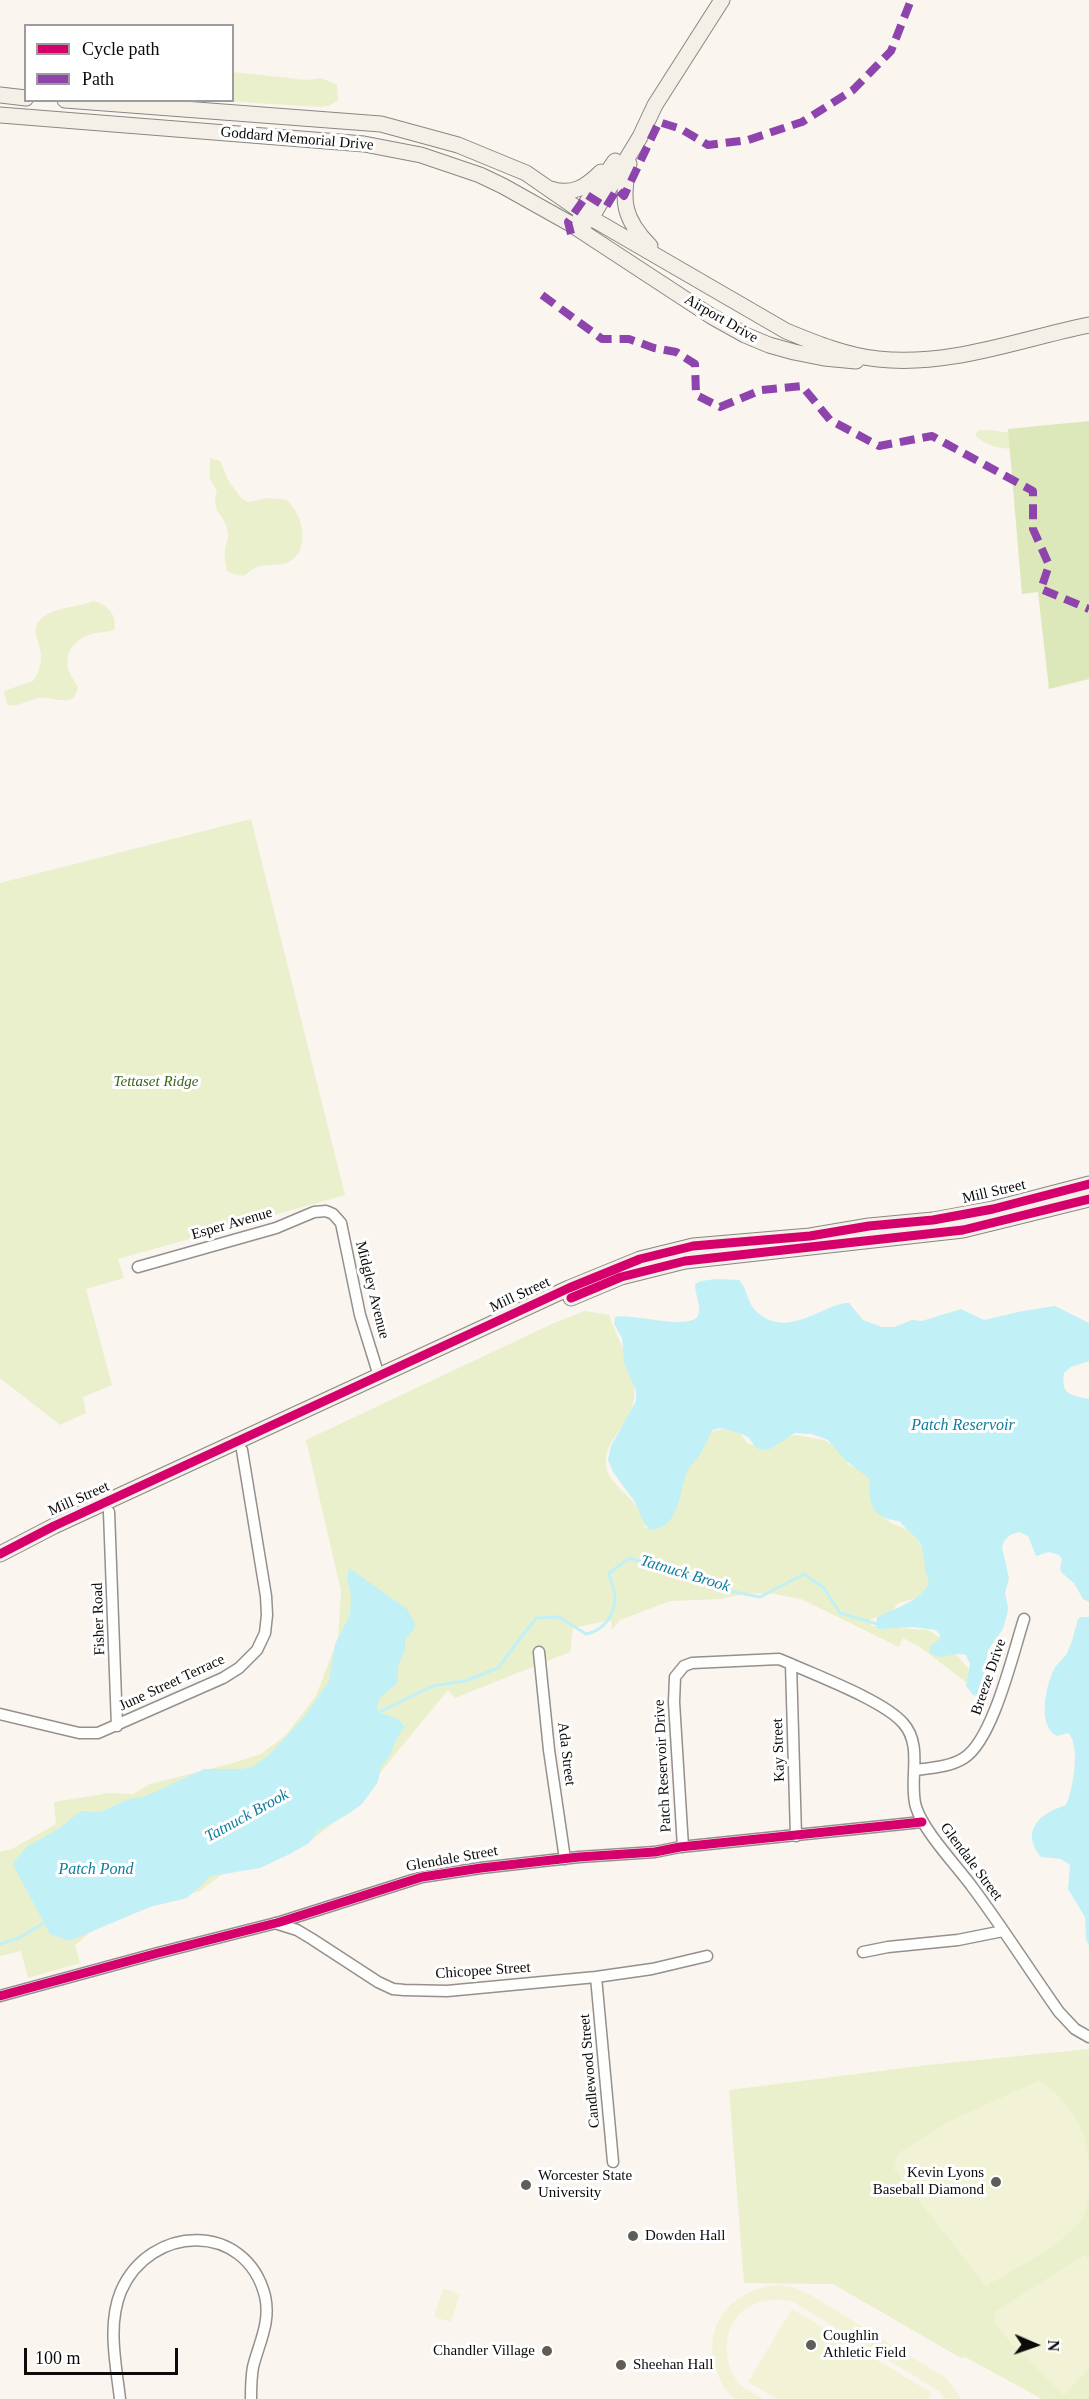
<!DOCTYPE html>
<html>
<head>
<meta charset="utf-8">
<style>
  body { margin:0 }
  #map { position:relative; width:1089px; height:2399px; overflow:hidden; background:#faf5ee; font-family:"Times New Roman",serif }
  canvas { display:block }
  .legend { position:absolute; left:24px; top:24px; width:210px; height:78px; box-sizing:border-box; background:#fff; border:2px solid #9d9d9d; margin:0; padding:8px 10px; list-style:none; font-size:18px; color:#0b0b0b }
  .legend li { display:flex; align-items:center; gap:12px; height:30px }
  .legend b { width:30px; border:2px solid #9d9d9d }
  .north { position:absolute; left:1005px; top:2315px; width:60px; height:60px; -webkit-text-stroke:4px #fff; paint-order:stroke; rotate:92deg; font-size:16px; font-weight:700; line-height:24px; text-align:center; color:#0b0b0b }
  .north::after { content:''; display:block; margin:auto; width:21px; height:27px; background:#0b0b0b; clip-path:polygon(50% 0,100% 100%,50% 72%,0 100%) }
  .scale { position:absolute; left:24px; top:2348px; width:154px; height:27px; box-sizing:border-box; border:3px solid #0b0b0b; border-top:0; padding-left:8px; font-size:18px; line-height:21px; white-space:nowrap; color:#0b0b0b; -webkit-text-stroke:4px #fff; paint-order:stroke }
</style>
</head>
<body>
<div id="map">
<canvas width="1089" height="2399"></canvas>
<ul class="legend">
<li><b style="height:8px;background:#d6006c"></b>Cycle path</li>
<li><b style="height:8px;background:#8e44ad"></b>Path</li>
</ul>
<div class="north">N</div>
<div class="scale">100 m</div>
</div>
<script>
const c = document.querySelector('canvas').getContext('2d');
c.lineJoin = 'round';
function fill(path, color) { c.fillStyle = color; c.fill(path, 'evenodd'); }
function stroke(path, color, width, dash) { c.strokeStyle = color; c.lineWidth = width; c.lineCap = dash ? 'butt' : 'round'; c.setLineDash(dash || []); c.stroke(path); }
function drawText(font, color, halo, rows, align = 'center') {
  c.font = font + ' "Times New Roman",serif'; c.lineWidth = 6; c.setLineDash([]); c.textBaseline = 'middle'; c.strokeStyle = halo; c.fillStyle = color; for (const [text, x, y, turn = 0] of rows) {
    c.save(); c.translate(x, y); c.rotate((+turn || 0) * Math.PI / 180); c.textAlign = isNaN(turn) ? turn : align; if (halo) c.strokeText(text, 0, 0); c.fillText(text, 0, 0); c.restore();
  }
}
const green = new Path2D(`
  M233,72L307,80L321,78L337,85L338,100L329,106L319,107L225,101L232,100Z
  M979,430H990L1017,434L1011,449C998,448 982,445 975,434Z
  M210,458L220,461L228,480L241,498L248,502L269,498L287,500C302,514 312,549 289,562C281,566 269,564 261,566C243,570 251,582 227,571C226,565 224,557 225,551C225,545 229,539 228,532C225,514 210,512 217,492L210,479Z
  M93,601C107,604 118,615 114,630C108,632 102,632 96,633C78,636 62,652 69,671C71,677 76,682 78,688L74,698C62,704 52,696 40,698C28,700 19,707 7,705L4,691L33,681C39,673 41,664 41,655C41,643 29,629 41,619C56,606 77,608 93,601Z
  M251,819L345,1195L118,1259L124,1278L86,1289L112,1385L83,1397L86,1413L60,1425L0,1378V883Z
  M585,1311L609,1315C618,1342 640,1375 633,1404C628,1426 603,1442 606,1466C608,1481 625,1492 634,1503C640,1510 643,1518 645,1528C683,1529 675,1497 685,1474C692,1460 700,1447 707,1433L722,1429L740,1433L747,1443L758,1447L795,1435L824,1440L834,1446L849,1465L869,1473L885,1518C893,1527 905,1526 913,1534C923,1543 937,1585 924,1595C920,1598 903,1601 897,1604L892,1612L871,1619V1626L928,1630L942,1639L969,1669L967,1683L920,1647L903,1638L899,1647L801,1599L774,1594L747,1593L720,1599L670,1601L620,1620L612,1630L611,1620L573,1628L570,1652L455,1698L448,1690L357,1801V1805L309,1842L243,1870L221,1875L200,1891L163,1900L93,1930L75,1945L80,1963L28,1978L21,1951L0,1956V1852L12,1849L56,1824L54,1802L109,1793L133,1794L150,1784L233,1763L261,1754L286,1735L316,1696L338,1638L341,1591L306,1440L554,1323Z
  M1089,2049V2399H1042L965,2357L961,2358L833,2284L744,2283L729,2090L928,2065Z`);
const forest = new Path2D(`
  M1089,421V679L1049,689L1038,592L1022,594L1008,429Z`);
const pitch = new Path2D(`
  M1040,2080C1078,2111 1089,2132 1089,2182C1089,2194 1088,2212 1080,2222C1058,2248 1016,2268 986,2286L894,2169L897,2154L950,2121Z
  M1085,2254L1089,2261V2368L1064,2395L1013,2346L995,2322V2312Z
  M780,2285L792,2287L809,2294L946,2378L962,2399H945L939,2391L792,2301C776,2299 761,2300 747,2308C721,2324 722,2363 739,2383C745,2390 755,2394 763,2399H735C725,2391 721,2383 717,2372C700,2324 733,2288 780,2285Z
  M443,2288L460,2294L451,2322L434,2317Z
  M792,2309L932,2393L928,2399H777L748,2382Z`);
const water = new Path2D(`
  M716,1279L739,1280C748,1289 747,1304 757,1312C785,1338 817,1309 845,1303H849L863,1320L882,1327H894L912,1320L922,1321L961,1309L984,1320L1023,1311L1055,1306L1089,1323V1361L1071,1367L1064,1373C1061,1395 1070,1395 1089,1399V1602L1083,1599L1074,1583L1062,1573L1060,1568L1062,1559L1059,1555L1049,1552L1036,1556L1028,1536L1019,1532L1010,1535L1004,1541L1002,1547L1009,1578L1005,1593L1008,1607L1007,1615L1003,1629L988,1650L981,1691L977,1696L973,1695L966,1686L970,1664L966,1655C953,1651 942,1662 930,1653L929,1647L939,1640L940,1635L936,1630L913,1627L879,1629L876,1627L877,1617C894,1609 923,1600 929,1582C923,1568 925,1553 920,1543C915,1534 905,1530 900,1521C886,1520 872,1515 870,1498C868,1491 871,1485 869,1478L845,1460L828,1440L812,1434L795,1433L770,1449L762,1450L756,1448L749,1438L742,1434L720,1428L713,1430C708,1437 706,1444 702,1451C698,1459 688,1466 686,1475C678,1497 679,1528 650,1530L645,1525L635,1502L613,1472L608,1460L611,1446L636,1401V1391L624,1362L622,1338L614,1324L615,1317C631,1312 698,1334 699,1312C700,1303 695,1294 695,1284L701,1281Z
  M349,1568L407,1609L415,1624L414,1629L405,1640V1649L398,1667V1682C389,1692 374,1697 378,1712L398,1719L405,1727C393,1739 394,1756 381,1766L378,1782L362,1804L348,1814L318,1831L309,1843L290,1854L260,1868L211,1876L187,1898L150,1907L69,1941L50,1934L13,1865L15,1860L28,1846L58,1829L81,1811L100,1812L129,1799L146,1796L204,1769H241L252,1767L270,1754L305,1716L329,1681L335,1644L350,1615L351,1596L349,1586L347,1582Z
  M1081,1617H1089V1946L1086,1939L1085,1917L1068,1889L1070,1865L1061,1859L1041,1857C1025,1838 1031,1821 1053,1810C1057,1808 1062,1807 1066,1805C1073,1790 1081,1744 1068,1733L1057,1736C1036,1726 1046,1682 1056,1666C1059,1662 1063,1659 1066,1655C1072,1644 1075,1630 1078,1619Z`);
const stream = new Path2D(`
  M377,1713L433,1686L465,1681L498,1668L536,1618L559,1617L586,1634C602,1631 613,1618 615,1601C616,1593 611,1581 609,1573L630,1558L734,1592L760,1597L804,1574L824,1588L840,1613L877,1624
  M0,1944L19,1938L47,1921`);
const street = new Path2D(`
  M138,1267L276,1228L314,1212L326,1211L333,1214L341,1223L360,1315L379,1376
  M109,1512L117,1726
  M539,1652L549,1750L565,1859
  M791,1664L796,1836
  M0,1714L79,1733H98L223,1678L239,1668L257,1650L265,1633L267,1615L266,1596L242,1450
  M915,1770C931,1768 950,1767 964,1758C993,1740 1013,1653 1024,1619
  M683,1847L674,1702L675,1677L684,1666L692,1663L779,1659L791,1664C820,1677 884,1701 903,1723C924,1746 908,1781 916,1807C924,1832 957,1866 973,1888C1003,1928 1030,1971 1059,2012L1075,2029L1089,2037
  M275,1923L297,1930L312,1939L378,1982L393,1989L404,1990L447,1991L596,1977L652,1969L707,1956
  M863,1952L888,1947L958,1940L1003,1931
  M596,1977L613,2162
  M0,1996L158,1953L280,1922L422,1877L481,1868L579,1857L655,1852L680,1847L922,1822
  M120,2399C116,2364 107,2325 121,2291C150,2224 246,2221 265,2296C271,2322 259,2343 253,2367C251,2378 251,2388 251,2399`);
const secondary = new Path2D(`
  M0,95L26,98
  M65,100L381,124L458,145L526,173L591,218L786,331C815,343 847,356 878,359C950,367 1019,339 1089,325
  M0,115L364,144L421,155L480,175L503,186L569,223L711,316L745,335L769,345L794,352L824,358L856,361
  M629,164C621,200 623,219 650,246
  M551,189C572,196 586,187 601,172
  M580,220L581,211L615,161
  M585,223L591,218L640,137L655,105L722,0
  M571,1298L621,1277L685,1261L963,1230L1089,1199
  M0,1554L54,1526L569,1288L640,1259L693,1246L810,1236L869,1226L933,1220L993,1209L1089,1184`);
const quiet = new Path2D(`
  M571,234L568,222L587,195L606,207L617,189L624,196L659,122L681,129L708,145L748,140L802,122L853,90L891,51L911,0
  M542,295L602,339H629L654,348L676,352L695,364L696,395L720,407L761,390L802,386L830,420L879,446L932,436L1033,491V529L1049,565L1041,589L1089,609`);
const cycleway = new Path2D(`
  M571,1298L621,1277L685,1261L963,1230L1089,1199
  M0,1554L54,1526L569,1288L640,1259L693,1246L810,1236L869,1226L933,1220L993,1209L1089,1184
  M0,1996L158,1953L280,1922L422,1877L481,1868L579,1857L655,1852L680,1847L922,1822`);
const markers = [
  [996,2182,6,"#5f5d5a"],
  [526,2185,6,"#5f5d5a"],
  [633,2236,6,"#5f5d5a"],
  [811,2345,6,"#5f5d5a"],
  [547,2351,6,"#5f5d5a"],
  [621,2365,6,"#5f5d5a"]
];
const streetNames = [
  ["Goddard Memorial Drive",297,139,5],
  ["Airport Drive",721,319,30],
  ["Mill Street",994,1192,-13],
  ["Esper Avenue",232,1224,-16],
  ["Midgley Avenue",372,1290,76],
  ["Mill Street",520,1295,-25],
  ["Mill Street",79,1499,-24],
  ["Fisher Road",99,1619,-92],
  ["Breeze Drive",989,1677,-71],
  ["June Street Terrace",172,1683,-25],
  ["Kay Street",779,1750,-92],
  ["Ada Street",566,1754,83],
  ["Patch Reservoir Drive",663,1766,-93],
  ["Glendale Street",452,1859,-10],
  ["Glendale Street",971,1862,53],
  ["Chicopee Street",483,1971,-4],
  ["Candlewood Street",590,2071,-95]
];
const parkNames = [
  ["Tettaset Ridge",156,1082]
];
const poiNames = [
  ["Kevin Lyons",984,2173,"right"],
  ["Baseball Diamond",984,2190,"right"],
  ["Worcester State",538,2176],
  ["University",538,2193],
  ["Dowden Hall",645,2236],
  ["Coughlin",823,2336],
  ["Athletic Field",823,2353],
  ["Chandler Village",535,2351,"right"],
  ["Sheehan Hall",633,2365]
];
const waterNames = [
  ["Patch Reservoir",963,1426],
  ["Tatnuck Brook",685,1574,17],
  ["Tatnuck Brook",247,1816,-29],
  ["Patch Pond",96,1870]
];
fill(green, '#eaf0cc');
fill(forest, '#dce8b9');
fill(pitch, '#f2f3d6');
fill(water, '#c1f0f7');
stroke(stream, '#c1f0f7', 3);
stroke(street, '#93908d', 13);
stroke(secondary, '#898784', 17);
stroke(street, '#fefefc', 10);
stroke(secondary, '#f4f0e8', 15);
stroke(quiet, '#8e44ad', 8, [15, 8]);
stroke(cycleway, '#d6006c', 9);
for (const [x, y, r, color] of markers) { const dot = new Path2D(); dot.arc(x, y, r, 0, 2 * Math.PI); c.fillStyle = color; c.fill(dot); stroke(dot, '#fff', 2); }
drawText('15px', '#0b0b0b', '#fff', streetNames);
drawText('italic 15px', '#396617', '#fff', parkNames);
drawText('15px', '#0b0b0b', '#fff', poiNames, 'left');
drawText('italic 16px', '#0c7d9e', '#fff', waterNames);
</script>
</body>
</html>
